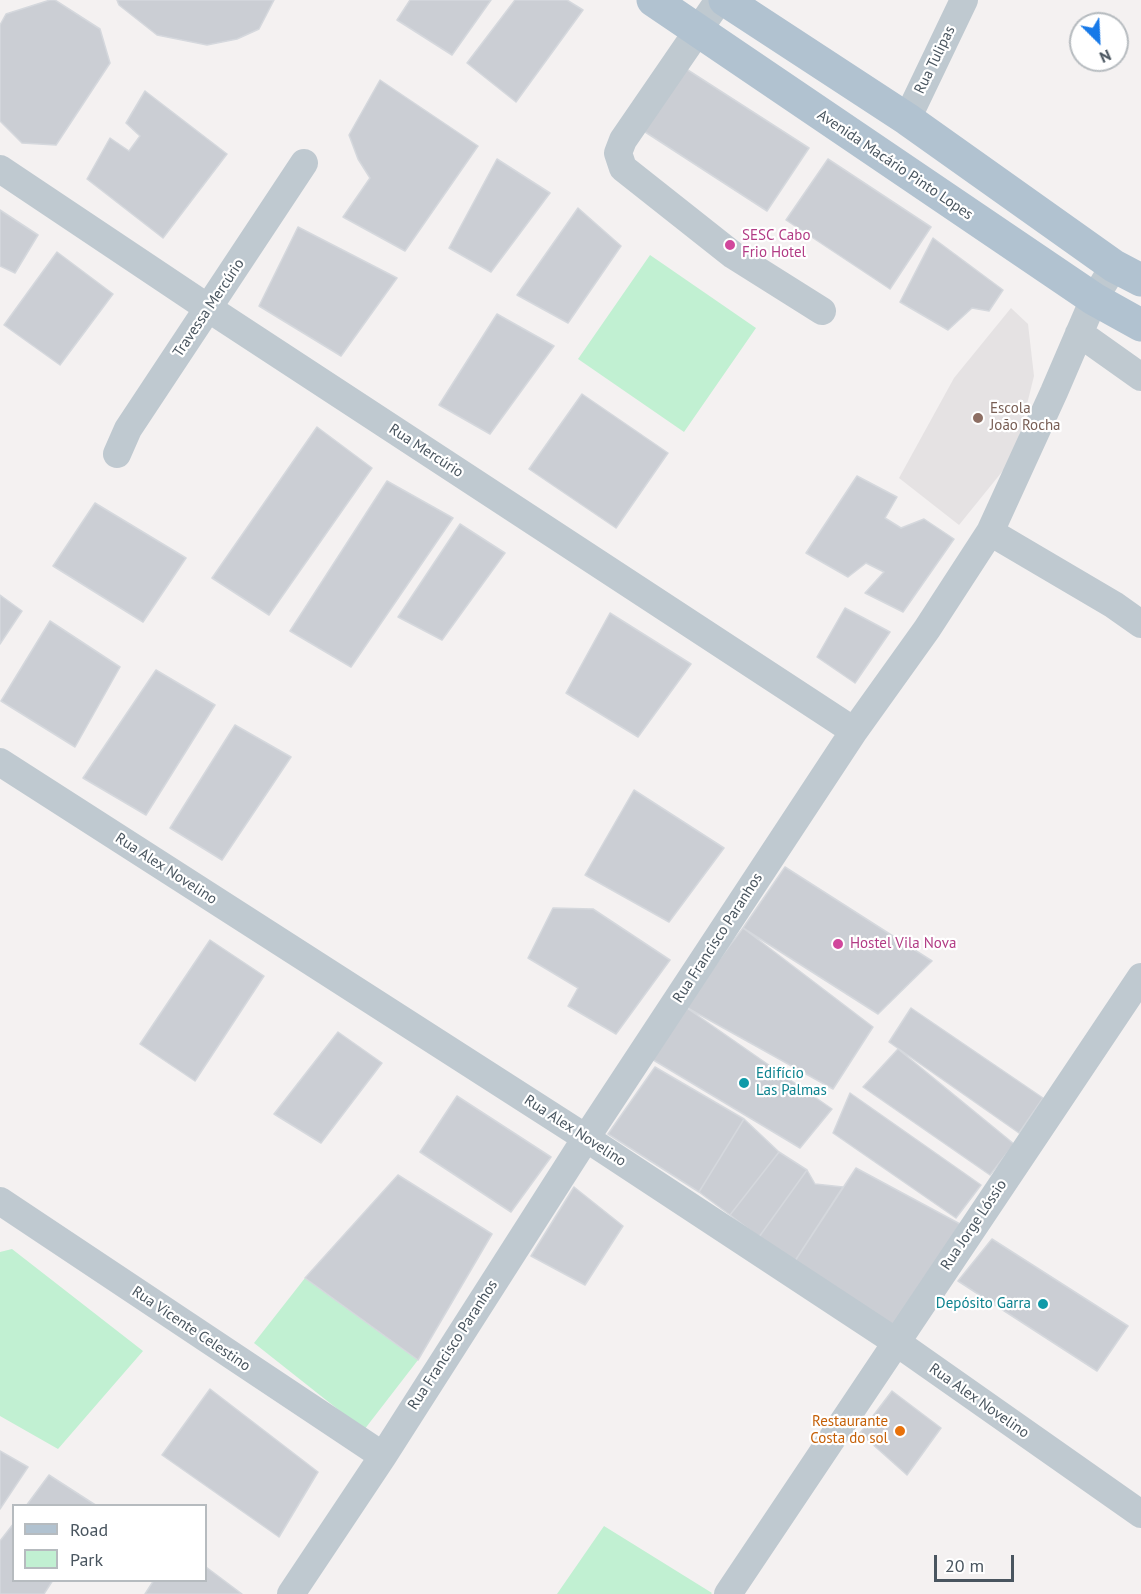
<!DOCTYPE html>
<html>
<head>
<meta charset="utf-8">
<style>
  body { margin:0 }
  #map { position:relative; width:1141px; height:1594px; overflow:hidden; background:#f4f1f1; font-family:"PT Sans",sans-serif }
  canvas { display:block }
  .legend { position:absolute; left:12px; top:1504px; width:195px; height:78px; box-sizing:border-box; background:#fff; border:2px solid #b6bbbf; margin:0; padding:8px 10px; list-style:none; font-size:18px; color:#49555f }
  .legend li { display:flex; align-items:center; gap:12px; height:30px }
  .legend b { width:30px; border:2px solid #b6bbbf }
  .north { position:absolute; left:1069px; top:12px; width:60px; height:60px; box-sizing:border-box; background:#fff; border:2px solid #b6bbbf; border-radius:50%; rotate:156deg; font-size:16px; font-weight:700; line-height:24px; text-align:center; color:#49555f }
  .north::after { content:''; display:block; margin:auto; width:21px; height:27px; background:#1779e8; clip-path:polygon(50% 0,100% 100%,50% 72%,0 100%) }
  .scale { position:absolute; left:934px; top:1555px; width:80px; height:27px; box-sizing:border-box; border:3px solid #49555f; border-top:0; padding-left:8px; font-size:18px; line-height:21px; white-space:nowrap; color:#49555f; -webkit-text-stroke:4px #fff; paint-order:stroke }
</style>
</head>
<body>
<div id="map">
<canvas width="1141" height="1594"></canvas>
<ul class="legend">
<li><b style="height:8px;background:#b1c2d0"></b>Road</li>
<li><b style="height:16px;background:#c1f0d2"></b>Park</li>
</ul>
<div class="north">N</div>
<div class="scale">20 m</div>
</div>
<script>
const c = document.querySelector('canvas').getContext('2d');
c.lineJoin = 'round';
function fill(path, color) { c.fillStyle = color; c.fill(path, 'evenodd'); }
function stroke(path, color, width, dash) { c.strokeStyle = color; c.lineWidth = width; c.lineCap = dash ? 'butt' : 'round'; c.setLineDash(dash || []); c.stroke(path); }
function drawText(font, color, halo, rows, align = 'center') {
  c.font = font + ' "PT Sans",sans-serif'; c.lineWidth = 4.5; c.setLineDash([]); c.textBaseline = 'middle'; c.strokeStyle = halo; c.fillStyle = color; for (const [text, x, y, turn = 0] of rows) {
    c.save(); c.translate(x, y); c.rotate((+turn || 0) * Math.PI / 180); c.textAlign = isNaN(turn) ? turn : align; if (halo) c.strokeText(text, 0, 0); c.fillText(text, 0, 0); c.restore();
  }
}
const education = new Path2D(`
  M1011,308L1028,324L1034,376L1014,457L959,525L899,478L954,378Z`);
const green = new Path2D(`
  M650,255L756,328L684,432L578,359Z
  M12,1249L143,1351L58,1449L0,1416V1252Z
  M305,1278L418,1360L364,1430L254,1343Z
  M604,1526L712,1593L711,1594H557Z`);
const building = new Path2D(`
  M50,0H55L100,29L110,63L56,145L22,143L0,121V25L6,14Z
  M117,0H274L259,29L237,39L207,45L157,35L119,5Z
  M410,0H491L452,55L397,20Z
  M515,0H567L583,10L516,102L467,63Z
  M680,65L809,148L767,211L639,128Z
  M380,80L478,146L405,251L343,217L370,178L358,159L349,135Z
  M145,91L227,154L163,238L87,179L110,138L129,151L140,136L126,123Z
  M497,159L550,193L491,272L449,248Z
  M828,159L931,227L890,289L786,220Z
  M578,208L621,246L568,323L517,295Z
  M0,210L38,235L15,273L0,266Z
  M298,227L397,278L341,356L259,306Z
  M933,238L1003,290L989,311L972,308L948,330L900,302Z
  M57,252L113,294L60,365L4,325Z
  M497,314L554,346L490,434L439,405Z
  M582,394L668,453L616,528L529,469Z
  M317,427L372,468L269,615L212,578Z
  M857,476L897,497L885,518L901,528L924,519L954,539L903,612L865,593L884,572L866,563L848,577L806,553Z
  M387,481L453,518L351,667L290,631Z
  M95,503L186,558L143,622L53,566Z
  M460,524L505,553L442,640L398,617Z
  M0,595L22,611L0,644Z
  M845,608L890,632L855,683L817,657Z
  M610,613L691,664L638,737L566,693Z
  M50,621L120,667L75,747L1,701Z
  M156,670L215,705L146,815L83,778Z
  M235,725L291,757L222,860L170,828Z
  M634,790L724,848L669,922L585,875Z
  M785,867L932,961L878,1014L743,928Z
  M553,908L593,909L670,960L616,1034L568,1006L578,988L528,958Z
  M743,928L873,1027L833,1089L684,1006Z
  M210,940L264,976L195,1081L140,1044Z
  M684,1006L832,1109L800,1148L650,1058Z
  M911,1008L1043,1098L1019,1133L889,1042Z
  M338,1032L382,1063L321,1143L274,1114Z
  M898,1049L1014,1144L990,1175L863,1087Z
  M655,1067L744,1119L699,1192L608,1134Z
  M850,1093L981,1185L956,1218L833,1133Z
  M457,1096L551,1157L511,1212L420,1152Z
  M744,1119L779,1152L730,1215L699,1192Z
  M779,1152L807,1170L759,1237L730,1215Z
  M856,1168L960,1224L892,1332L793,1264Z
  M807,1170L815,1184L843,1187L793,1264L759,1237Z
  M398,1175L492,1234L418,1360L305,1278Z
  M574,1187L623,1226L585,1285L531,1256Z
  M992,1239L1128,1326L1097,1371L958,1281Z
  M210,1389L318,1472L279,1537L162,1455Z
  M892,1391L941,1428L907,1475L860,1433Z
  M0,1451L28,1467L0,1509Z
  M49,1475L97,1506H26Z
  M14,1523V1580H53L44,1594H0V1541Z
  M206,1567L242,1594H145L154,1580H206Z`);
const minor = new Path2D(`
  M719,0L623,140L618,153L623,168L733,255L822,311
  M907,119L964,0
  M0,169L208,308L854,731
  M1079,333L1141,377
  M117,454L128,429L304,163
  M990,532L1114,605L1141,624
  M0,762L586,1138L896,1342L1141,1514
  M0,1201L383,1456
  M291,1594L383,1456L586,1138L854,731L927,629L990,532L1054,392L1094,299L1114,266
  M728,1594L1141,977`);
const major = new Path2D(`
  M653,0L1094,299L1141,325
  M725,0L907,119L1114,266L1141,280`);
const markers = [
  [730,245,6,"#d1479c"],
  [978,418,6,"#8d6e63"],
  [838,944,6,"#d1479c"],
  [744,1083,6,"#0f9aa8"],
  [1043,1304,6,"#0f9aa8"],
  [900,1431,6,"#e8710a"]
];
const streetNames = [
  ["Rua Tulipas",935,60,-64],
  ["Avenida Macário Pinto Lopes",895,165,34],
  ["Travessa Mercúrio",209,308,-56],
  ["Rua Mercúrio",426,451,33],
  ["Rua Alex Novelino",166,869,33],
  ["Rua Francisco Paranhos",718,938,-57],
  ["Rua Alex Novelino",575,1131,33],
  ["Rua Jorge Lóssio",974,1225,-56],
  ["Rua Vicente Celestino",191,1329,34],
  ["Rua Francisco Paranhos",453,1345,-57],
  ["Rua Alex Novelino",979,1401,35]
];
const hotelNames = [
  ["SESC Cabo",742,236],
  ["Frio Hotel",742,253],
  ["Hostel Vila Nova",850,944]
];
const educationNames = [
  ["Escola",990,409],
  ["João Rocha",990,426]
];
const cultureNames = [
  ["Edifício",756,1074],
  ["Las Palmas",756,1091],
  ["Depósito Garra",1031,1304,"right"]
];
const foodNames = [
  ["Restaurante",888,1422],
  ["Costa do sol",888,1439]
];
fill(education, '#e5e2e3');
fill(green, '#c1f0d2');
fill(building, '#cbced4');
stroke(building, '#d5d8dd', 1.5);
stroke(minor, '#bfc9d0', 28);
stroke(major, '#b1c2d0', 33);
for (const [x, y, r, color] of markers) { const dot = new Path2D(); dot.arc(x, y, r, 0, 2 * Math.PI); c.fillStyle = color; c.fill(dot); stroke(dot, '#fff', 2); }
drawText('15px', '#49555f', '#fff', streetNames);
drawText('15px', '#b23c85', '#fff', hotelNames, 'left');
drawText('15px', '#785e54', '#fff', educationNames, 'left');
drawText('15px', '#0d838f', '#fff', cultureNames, 'left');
drawText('15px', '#c56008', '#fff', foodNames, 'right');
</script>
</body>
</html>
